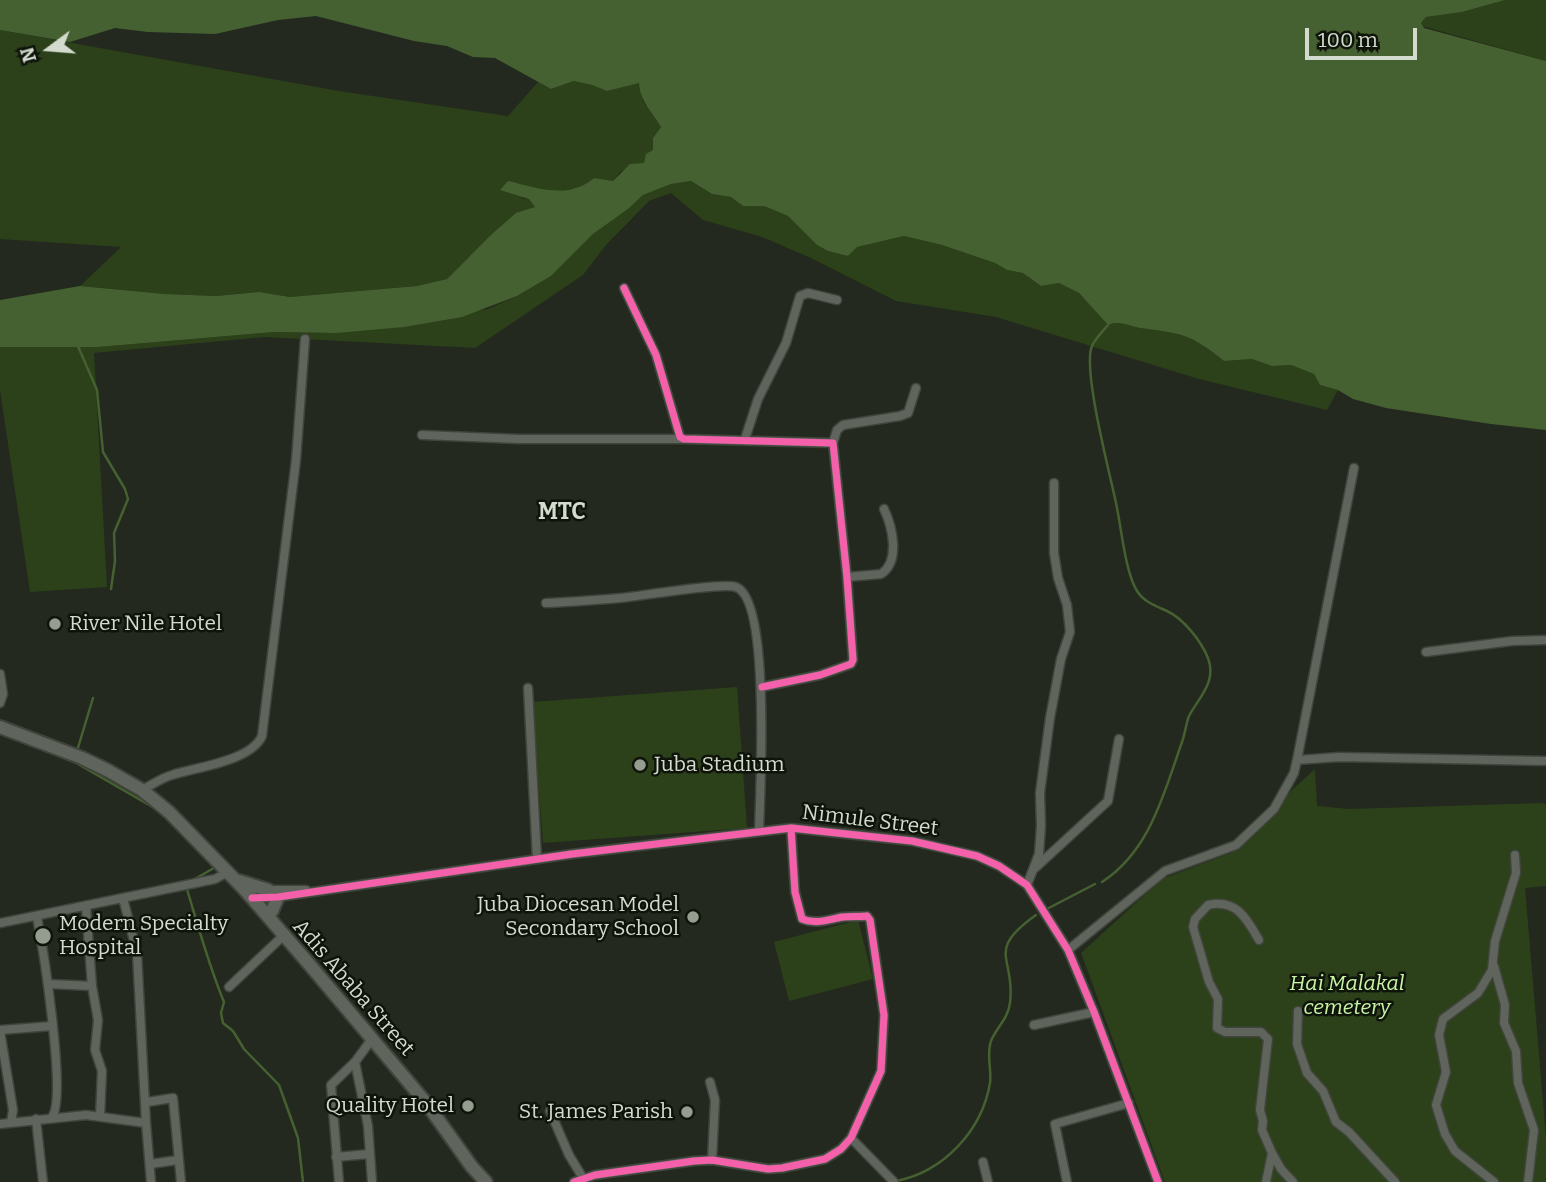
<!DOCTYPE html>
<html>
<head>
<meta charset="utf-8">
<style>
  body { margin:0 }
  #map { position:relative; width:1546px; height:1182px; overflow:hidden; background:#23291e; font-family:Bitter,serif }
  canvas { display:block }
  .north { position:absolute; left:14px; top:14px; width:70px; height:70px; -webkit-text-stroke:5px #0f140b; paint-order:stroke; rotate:254deg; font-size:19px; font-weight:700; line-height:28px; text-align:center; color:#d3dbce }
  .north::after { content:''; display:block; margin:auto; width:24px; height:32px; background:#d3dbce; clip-path:polygon(50% 0,100% 100%,50% 72%,0 100%) }
  .scale { position:absolute; left:1305px; top:28px; width:112px; height:32px; box-sizing:border-box; border:4px solid #d3dbce; border-top:0; padding-left:9px; font-size:21px; line-height:24px; white-space:nowrap; color:#d3dbce; -webkit-text-stroke:5px #0f140b; paint-order:stroke }
</style>
</head>
<body>
<div id="map">
<canvas width="1546" height="1182"></canvas>
<div class="north">N</div>
<div class="scale">100 m</div>
</div>
<script>
const c = document.querySelector('canvas').getContext('2d');
c.lineJoin = 'round';
function fill(path, color) { c.fillStyle = color; c.fill(path, 'evenodd'); }
function stroke(path, color, width, dash) { c.strokeStyle = color; c.lineWidth = width; c.lineCap = dash ? 'butt' : 'round'; c.setLineDash(dash || []); c.stroke(path); }
function drawText(font, color, halo, rows, align = 'center') {
  c.font = font + ' Bitter,serif'; c.lineWidth = 5; c.setLineDash([]); c.textBaseline = 'middle'; c.strokeStyle = halo; c.fillStyle = color; for (const [text, x, y, turn = 0] of rows) {
    c.save(); c.translate(x, y); c.rotate((+turn || 0) * Math.PI / 180); c.textAlign = isNaN(turn) ? turn : align; if (halo) c.strokeText(text, 0, 0); c.fillText(text, 0, 0); c.restore();
  }
}
const green = new Path2D(`
  M1505,0H1546V61L1422,26L1421,23L1426,17L1462,12Z
  M0,30L339,91L508,116L538,82L551,89L574,81L592,85L607,91L639,82L643,101L661,127L653,138V150L644,163L621,171L613,181L594,178L583,187L520,198L529,199L536,207L468,258L447,279L417,286L290,297L259,292L216,296L165,294L80,286L121,247L0,239Z
  M691,181L712,194L731,197L743,206H764L788,216L817,245L828,251L848,256L857,247L904,236L942,245L995,263L1007,270L1023,273L1041,286L1059,283L1079,293L1108,325C1120,320 1128,326 1140,328C1183,334 1189,333 1224,361L1252,359L1272,366L1291,365L1314,374L1320,385L1338,390L1327,410L1199,379L996,317L896,301L811,258L762,237L703,220L671,193L649,201L606,245L583,275L475,348L264,337L94,353L107,587L30,592L0,390V347H98L274,332L336,333L488,309L517,296L551,276L593,234L628,209L643,195L671,184Z
  M737,687L747,828L543,843L532,702Z
  M1315,769L1317,806L1349,809L1543,803L1546,805V886L1525,888L1546,1137V1182H1165L1081,953L1162,879L1231,853L1248,841L1272,818L1291,791Z
  M858,920L873,979L789,1001L774,942Z`);
const water = new Path2D(`
  M0,0H1505L1462,12L1426,17L1421,23L1424,28L1546,61V430L1491,424L1386,408L1353,399L1338,390L1320,385L1314,374L1291,365L1272,366L1252,359L1224,361C1189,333 1183,334 1140,328C1128,326 1120,320 1108,325L1079,293L1059,283L1041,286L1023,273L1007,270L995,263L942,245L904,236L857,247L848,256L828,251L817,245L788,216L764,206H743L731,197L712,194L691,181L671,184L643,195L628,209L593,234L551,276L517,296L462,317L404,327L336,333L274,332L98,347H0V300L80,286L165,294L216,296L259,292L290,297L417,286L447,279L492,234L516,213L535,207L529,199L500,190L508,181C538,188 568,200 594,178L613,181L630,164L644,163L646,154L653,150V138L661,127C652,112 640,101 639,83L607,91L592,85L574,81L551,89L495,58L473,57L447,46L414,41L316,16L278,20L215,34L148,32L115,28L70,42L0,30Z`);
const stream = new Path2D(`
  M77,344L97,390L103,452L125,489L128,499L114,533L115,561L111,589
  M77,751L93,698
  M71,760L156,809
  M193,880L214,868L210,863
  M1102,882C1150,851 1164,793 1182,742C1185,734 1186,724 1189,716C1199,697 1217,682 1208,658C1201,641 1184,619 1167,611C1156,606 1144,602 1137,591C1125,572 1121,525 1116,503C1110,474 1082,368 1092,346C1095,339 1103,331 1108,325
  M186,886C198,925 208,964 224,1002L221,1013L223,1023L233,1031L244,1049L279,1085L298,1138L303,1182
  M1045,910L1095,884
  M896,1181C943,1172 982,1131 990,1083C992,1069 986,1056 991,1041C996,1028 1008,1019 1010,1003C1016,957 984,952 1036,915`);
const street = new Path2D(`
  M624,288L656,355L680,437L684,439L833,443L847,577L853,660L851,664L820,675L762,687
  M422,435L519,439H684
  M745,439L758,399L786,343L800,296L808,293L837,300
  M833,443L837,430L843,425L900,416L908,413L916,388
  M847,577L881,574C901,561 892,526 884,509
  M546,603C571,602 596,600 620,598C641,596 722,582 736,587C771,600 760,795 759,831
  M1426,652L1512,641L1546,640
  M0,674L3,694L0,703
  M528,688L537,859
  M1297,760L1339,757L1546,761
  M142,790C152,785 161,778 172,775C197,767 251,761 262,736L296,460L305,339
  M1034,869L1108,801L1119,739
  M1027,885L1039,854L1041,826L1040,793L1050,718L1061,659L1070,632L1067,605L1058,578L1054,553V483
  M263,890H306
  M123,898L137,953L146,1123
  M252,898L278,897L572,854L791,828L912,841L977,856L999,866L1027,885L1068,950L1094,1012L1158,1182
  M86,907L92,986L98,1020L95,1050L102,1071L100,1117
  M37,917C43,948 67,1097 52,1117
  M0,923L215,879L228,872
  M1259,940C1247,919 1236,898 1208,905L1195,919L1193,927L1209,982L1218,999L1217,1028L1225,1032H1261L1268,1039L1260,1110L1263,1121L1262,1130L1272,1153L1266,1182
  M1068,950L1165,871L1236,845L1274,809L1294,773L1297,760L1354,468
  M1494,966L1505,1005L1504,1023L1516,1051L1518,1083L1534,1130L1528,1182
  M49,984L92,986
  M229,987L283,936
  M1298,1011L1297,1044L1307,1073L1323,1091L1336,1122L1349,1132L1395,1182
  M1034,1025L1094,1012
  M0,1030L52,1026
  M0,1031L13,1110L11,1122
  M355,1062L368,1126L372,1182
  M710,1082L715,1100L712,1160
  M147,1102L173,1098L181,1182
  M550,1111L569,1155L583,1178
  M36,1119L43,1182
  M0,1124L86,1115L146,1123L151,1182
  M851,1138L894,1182
  M1272,1153L1281,1169L1293,1182
  M336,1157L369,1154
  M983,1162L988,1182
  M150,1164L178,1160
  M339,1182L331,1085L355,1062L372,1039
  M574,1182L595,1175L694,1161L712,1160L768,1169L782,1168L825,1159L841,1149L851,1138L881,1071L884,1015L870,920L867,916C859,917 851,916 843,917C829,919 816,925 802,919L795,892L791,828
  M1067,1182L1055,1124L1129,1103
  M1494,1182L1455,1151L1445,1134L1436,1105L1446,1072L1439,1035L1443,1019L1478,993L1492,970L1495,941L1516,873L1515,855`);
const secondary = new Path2D(`
  M0,727L82,758L107,770L142,790L169,812L245,890L309,964L427,1104L472,1167L486,1182
  M239,881L268,890
  M266,914L272,911L278,897`);
const cycleway = new Path2D(`
  M624,288L656,355L680,437L684,439L833,443L847,577L853,660L851,664L820,675L762,687
  M252,898L278,897L572,854L791,828L912,841L977,856L999,866L1027,885L1068,950L1094,1012L1158,1182
  M574,1182L595,1175L694,1161L712,1160L768,1169L782,1168L825,1159L841,1149L851,1138L881,1071L884,1015L870,920L867,916C859,917 851,916 843,917C829,919 816,925 802,919L795,892L791,828`);
const markers = [
  [55,624,7,"#959d90"],
  [640,765,7,"#959d90"],
  [693,917,7,"#959d90"],
  [43,936,9,"#959d90"],
  [468,1106,7,"#959d90"],
  [687,1112,7,"#959d90"]
];
const poiNames = [
  ["River Nile Hotel",69,624],
  ["Juba Stadium",654,765],
  ["Juba Diocesan Model",679,905,"right"],
  ["Secondary School",679,929,"right"],
  ["Modern Specialty",59,924],
  ["Hospital",59,948],
  ["Quality Hotel",454,1106,"right"],
  ["St. James Parish",673,1112,"right"]
];
const streetNames = [
  ["Nimule Street",870,821,7],
  ["Adis Ababa Street",353,988,49]
];
const parkNames = [
  ["Hai Malakal",1347,984],
  ["cemetery",1347,1008]
];
const neighbourhoodNames = [
  ["MTC",562,513]
];
fill(green, '#2c401a');
fill(water, '#466131');
stroke(stream, '#466131', 2.5);
stroke(street, '#40453c', 11);
stroke(secondary, '#40453c', 16);
stroke(street, '#5f645c', 8);
stroke(secondary, '#5f645c', 12);
stroke(cycleway, '#f560ab', 7);
for (const [x, y, r, color] of markers) { const dot = new Path2D(); dot.arc(x, y, r, 0, 2 * Math.PI); c.fillStyle = color; c.fill(dot); stroke(dot, '#0f140b', 2.5); }
drawText('21px', '#d3dbce', '#0f140b', poiNames, 'left');
drawText('21px', '#d3dbce', '#0f140b', streetNames);
drawText('italic 21px', '#c7f5a5', '#0f140b', parkNames);
drawText('bold 23px', '#d3dbce', '#0f140b', neighbourhoodNames);
</script>
</body>
</html>
